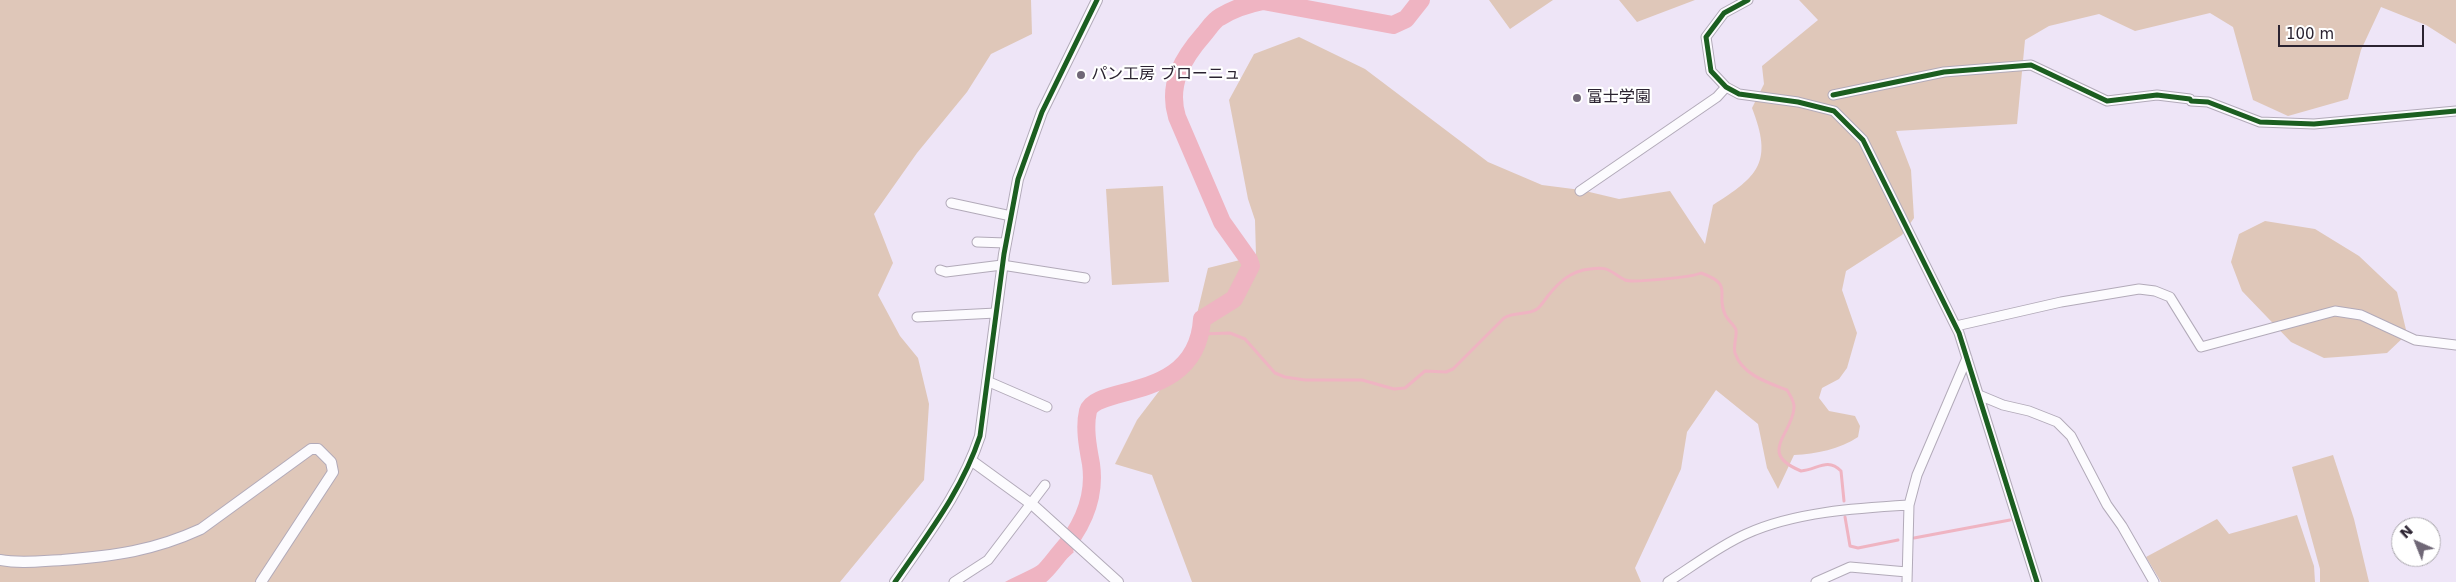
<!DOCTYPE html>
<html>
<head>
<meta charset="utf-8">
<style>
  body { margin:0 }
  #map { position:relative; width:2456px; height:582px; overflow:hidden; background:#eee5f7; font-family:"DejaVu Sans",sans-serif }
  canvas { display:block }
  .north { position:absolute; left:2391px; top:517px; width:50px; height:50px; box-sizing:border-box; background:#fff; border:1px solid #aaa7ad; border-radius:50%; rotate:316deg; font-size:14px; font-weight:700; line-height:20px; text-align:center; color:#2b2331 }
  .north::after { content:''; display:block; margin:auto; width:18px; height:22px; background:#6f6776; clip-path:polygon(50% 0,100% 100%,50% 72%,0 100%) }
  .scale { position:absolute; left:2278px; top:25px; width:146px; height:22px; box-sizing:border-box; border:2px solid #2b2331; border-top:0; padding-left:6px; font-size:15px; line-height:18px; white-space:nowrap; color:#2b2331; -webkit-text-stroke:4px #fff; paint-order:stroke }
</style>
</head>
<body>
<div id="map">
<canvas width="2456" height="582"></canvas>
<div class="north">N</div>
<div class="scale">100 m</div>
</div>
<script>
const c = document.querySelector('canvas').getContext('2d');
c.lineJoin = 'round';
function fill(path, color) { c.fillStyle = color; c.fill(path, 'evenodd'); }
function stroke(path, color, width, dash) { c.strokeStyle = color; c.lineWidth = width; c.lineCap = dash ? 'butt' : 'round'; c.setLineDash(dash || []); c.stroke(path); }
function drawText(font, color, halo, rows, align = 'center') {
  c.font = font + ' "DejaVu Sans","Noto Sans JP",sans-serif'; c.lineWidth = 4.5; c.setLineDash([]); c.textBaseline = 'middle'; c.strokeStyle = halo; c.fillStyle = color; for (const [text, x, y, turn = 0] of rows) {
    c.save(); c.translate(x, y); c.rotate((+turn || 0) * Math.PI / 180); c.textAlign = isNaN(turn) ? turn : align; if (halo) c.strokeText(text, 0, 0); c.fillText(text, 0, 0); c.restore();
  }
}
const green = new Path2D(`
  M0,0H1031L1032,34L991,54L967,92L917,153L874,214L893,263L878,295L900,336L918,358L929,404L924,480L840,582H0Z
  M1489,0H1553L1510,29Z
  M1619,0H1695L1637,22Z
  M1799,0H2456V44L2426,25L2381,7L2361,50L2348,99L2288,116L2253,100L2233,27L2210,13L2135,31L2099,14L2049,26L2025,40L2017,124L1896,131L1911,170L1914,218L1902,235L1846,271L1842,290L1857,333L1847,368L1839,379L1822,388L1819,398L1829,411L1855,416L1860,426L1858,437C1840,449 1816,454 1794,455L1778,489L1767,468L1758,424L1716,390L1687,432L1681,469L1635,568L1641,582H1192L1152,475L1115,464L1137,420L1176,369L1190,343L1208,268L1256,256L1255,220L1248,199L1229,100L1254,54L1299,37L1365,69L1488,162L1542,185L1581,190L1619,199L1670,191L1705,244L1713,205C1759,176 1773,162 1752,108L1764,84L1762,66L1818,20Z
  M1163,186L1169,282L1112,285L1106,189Z
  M2265,221L2315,229L2359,256L2397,292L2407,334L2387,353L2352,356L2324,358L2291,342L2242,291L2231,262L2239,234Z
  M2333,455L2354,519L2369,582H2320V569L2292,467Z
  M2297,515L2314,566L2315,582H2161L2146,557L2217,519L2229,534Z`);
const water = new Path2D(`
  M1061,540L1074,552L1041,582H1005C1027,570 1051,564 1061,540Z`);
const stream = new Path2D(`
  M1201,334L1230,333L1245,339L1275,373L1285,377L1305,380H1362L1394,389L1405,388L1425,371L1446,372L1453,369L1504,318C1515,311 1527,316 1537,309C1541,306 1544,301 1547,297C1559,282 1570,271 1590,269C1611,266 1609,272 1625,280C1633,283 1693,277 1701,273C1735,285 1715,293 1725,314C1727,320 1734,324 1736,330C1737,337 1733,346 1735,353C1742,375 1769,383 1787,390C1790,395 1795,402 1794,408C1792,435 1757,453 1801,471C1817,470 1827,457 1841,471L1844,501
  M1845,517L1850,546L1858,548L1898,540
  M1914,538L2010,520`);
const river = new Path2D(`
  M1029,582C1042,577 1050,565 1059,554C1082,528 1096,499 1091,464C1088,448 1084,428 1088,411C1095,384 1197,403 1202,319L1234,299L1251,266L1249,260L1222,222L1177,117C1167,84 1183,58 1204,34C1209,28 1214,20 1220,17C1233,9 1248,4 1263,1L1393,25L1406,19L1421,0`);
const minor = new Path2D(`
  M1748,0L1724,13L1706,37L1711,71L1726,87L1739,94L1798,102L1834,111L1863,140L1959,333L2037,582
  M1833,95L1944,72L2031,65L2107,101L2157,95L2190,99L2191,101L2208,102L2260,122L2314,124L2456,111
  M1580,191L1717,97L1726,87
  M951,203L1011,216
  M977,242L1006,243
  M940,270L946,272L1002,265L1085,278
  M917,317L996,313
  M1956,326L2061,302L2139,289L2155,291L2170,297L2201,347L2335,311L2361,315L2415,340L2456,345
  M987,381L1047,407
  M1979,395L2003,405L2029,411L2057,422L2071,436L2107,505L2122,526L2154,582
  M954,582L988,560L1045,485
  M1668,582C1693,566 1719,546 1746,534C1794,512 1857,508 1909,505
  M1816,582L1850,567L1907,572
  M1907,582L1909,505L1917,475L1967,358`);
const tertiary = new Path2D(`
  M972,461L1034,506L1118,582
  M0,560C20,564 42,561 62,560C114,556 153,551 201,529L311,449H318L331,462L333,472L261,582
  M895,582C927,535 962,491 980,436L1004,254L1018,179L1042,112L1097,0`);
const cycleway = new Path2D(`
  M1748,0L1724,13L1706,37L1711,71L1726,87L1739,94L1798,102L1834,111L1863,140L1959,333L2037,582
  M1833,95L1944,72L2031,65L2107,101L2157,95L2190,99L2191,101L2208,102L2260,122L2314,124L2456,111
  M895,582C927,535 962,491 980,436L1004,254L1018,179L1042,112L1097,0`);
const markers = [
  [1081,75,5,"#6f6776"],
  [1577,98,5,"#6f6776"]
];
const poiNames = [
  ["パン工房 ブローニュ",1091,75],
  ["富士学園",1587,98]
];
fill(green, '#dfc7b9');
fill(water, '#efb4c2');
stroke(stream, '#efb4c2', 3);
stroke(river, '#efb4c2', 18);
stroke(minor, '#b2aab9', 11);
stroke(tertiary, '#b2aab9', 12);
stroke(minor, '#fcfbfe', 9);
stroke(tertiary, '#fcfbfe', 10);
stroke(cycleway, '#1b5e20', 5);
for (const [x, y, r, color] of markers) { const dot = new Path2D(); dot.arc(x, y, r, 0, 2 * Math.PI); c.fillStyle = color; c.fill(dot); stroke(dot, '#fff', 2); }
drawText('16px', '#2b2331', '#fff', poiNames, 'left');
</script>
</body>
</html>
